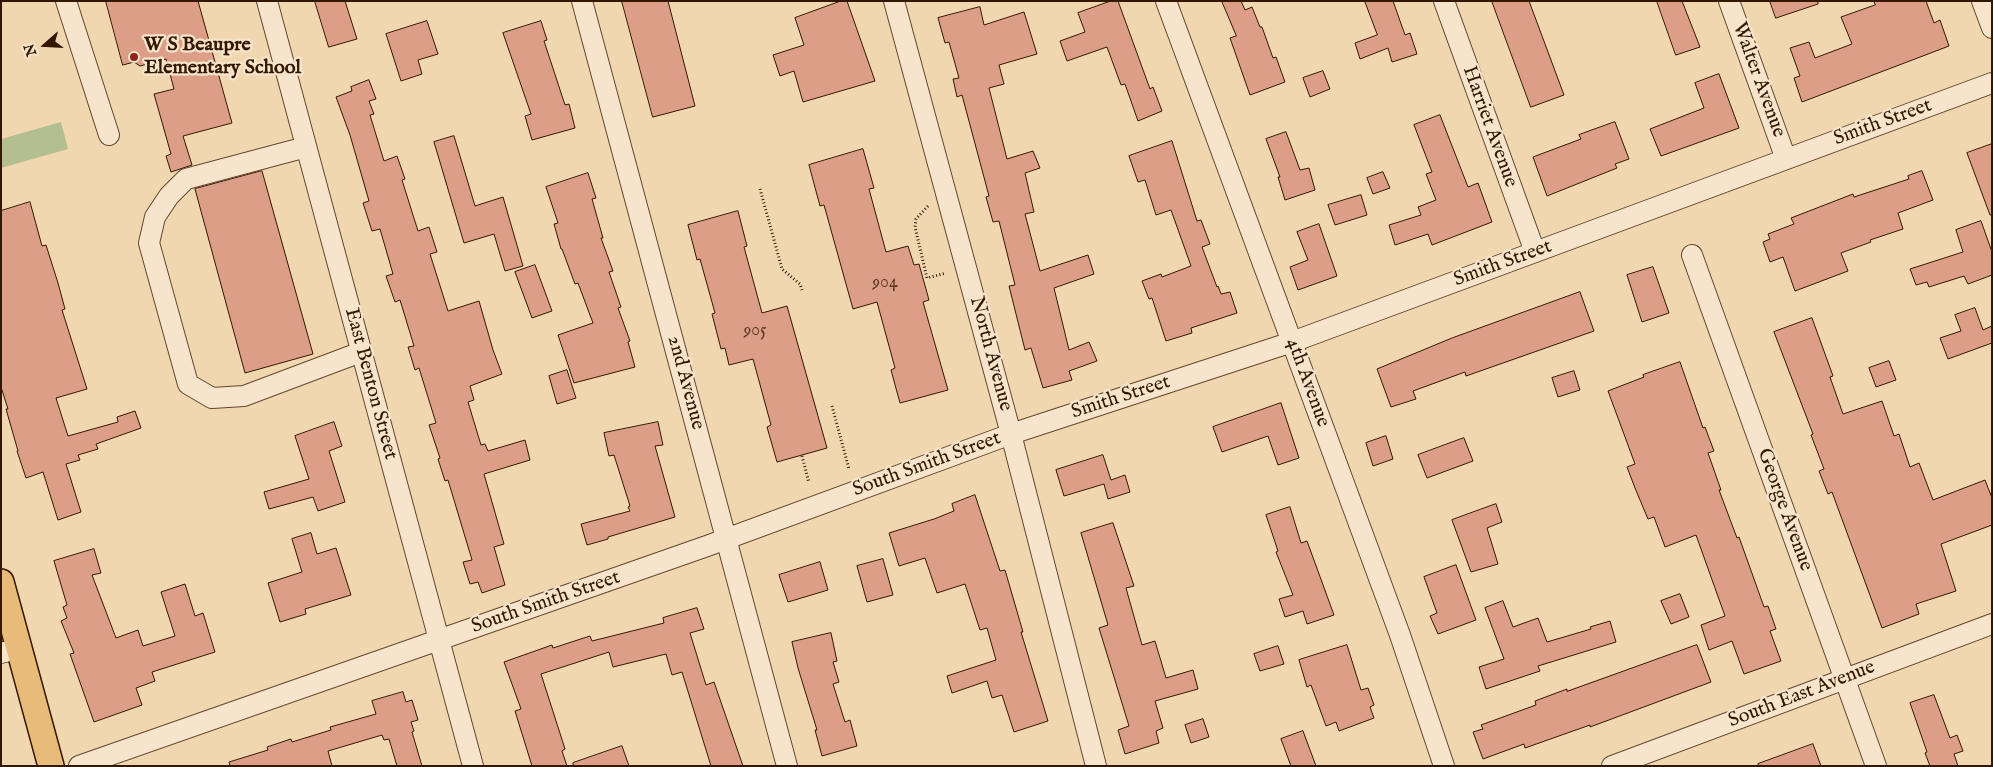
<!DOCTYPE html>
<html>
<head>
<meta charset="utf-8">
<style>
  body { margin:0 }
  #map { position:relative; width:1993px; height:767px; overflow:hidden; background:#f1d7b0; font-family:"IM FELL English",serif }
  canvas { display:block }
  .frame { position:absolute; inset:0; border:2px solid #341701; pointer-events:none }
  .north { position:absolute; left:20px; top:20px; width:50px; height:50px; -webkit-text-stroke:4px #f6e5cc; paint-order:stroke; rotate:251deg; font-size:14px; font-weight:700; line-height:20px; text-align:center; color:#341701 }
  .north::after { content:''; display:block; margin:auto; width:18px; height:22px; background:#341701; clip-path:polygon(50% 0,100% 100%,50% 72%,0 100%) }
</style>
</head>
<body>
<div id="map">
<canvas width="1993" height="767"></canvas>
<div class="frame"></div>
<div class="north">N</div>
</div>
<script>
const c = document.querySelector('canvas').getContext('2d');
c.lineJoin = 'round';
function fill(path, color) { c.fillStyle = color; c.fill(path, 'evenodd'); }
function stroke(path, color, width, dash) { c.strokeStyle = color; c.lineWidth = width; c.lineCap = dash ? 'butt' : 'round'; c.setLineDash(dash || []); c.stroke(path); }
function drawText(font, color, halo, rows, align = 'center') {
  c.font = font + ' "IM FELL English",serif'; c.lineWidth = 4.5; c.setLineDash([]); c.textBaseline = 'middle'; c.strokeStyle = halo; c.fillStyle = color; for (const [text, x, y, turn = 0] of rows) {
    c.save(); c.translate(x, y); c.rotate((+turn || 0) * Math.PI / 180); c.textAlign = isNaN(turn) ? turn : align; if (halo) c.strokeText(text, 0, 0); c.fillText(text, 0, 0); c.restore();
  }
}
const green = new Path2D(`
  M61,122L68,149L1,168V139Z`);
const building = new Path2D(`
  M106,1H198L232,123L183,136L192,165L171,172L166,156L171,154L154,94L174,89L166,59L140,66L134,62L123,65Z
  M315,1H345L357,39L329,47Z
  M622,1H668L695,106L653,117Z
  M841,1H847L875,81L803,102L794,71L780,76L773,55L804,45L795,18Z
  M1111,1H1118L1150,89L1153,87L1162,111L1138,121L1125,84L1121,85L1107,47L1067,61L1060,41L1085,32L1078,13Z
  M1222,1H1241L1245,10L1252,7L1260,27H1262L1273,58L1276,57L1285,82L1250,95L1230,38L1236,36Z
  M1365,1H1393L1405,35L1410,33L1417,54L1392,62L1388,48L1360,59L1355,43L1377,35Z
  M1492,1H1529L1564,95L1531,107Z
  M1657,1H1682L1700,47L1676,55Z
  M1770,1H1818V4L1776,18Z
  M1874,1H1926L1934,23L1940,20L1949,46L1802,102L1794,78L1800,76L1790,48L1809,42L1815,58L1852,44L1841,17L1875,5Z
  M980,7L984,25L1024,12L1037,54L999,65L1004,84L989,88L1007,159L1033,151L1040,168L1025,173L1034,212L1025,214L1040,271L1088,255L1094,274L1054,288L1069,350L1089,342L1097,361L1069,371L1072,380L1043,388L1031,348L1025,350L1009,286L1015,285L999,221L993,222L986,197L989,196L962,95L957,97L953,79L959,78L949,42L945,43L938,18Z
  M427,21L438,54L418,60L422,74L401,81L386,34Z
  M541,21L547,40L544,41L565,105L569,104L575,128L532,140L525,116L531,114L503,33Z
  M1323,71L1330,89L1310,97L1303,78Z
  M1719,74L1739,128L1661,156L1650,129L1704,108L1695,83Z
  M369,80L376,99L369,101L374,114L370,115L384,161L397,156L405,179L402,180L418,231L429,227L437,252L430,254L448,311L479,301L493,350L502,374L470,386L474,400L468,402L481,445L485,444L488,451L525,440L530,460L484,474L504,544L494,547L505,585L482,593L478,582L470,584L463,562L472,560L448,480L445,481L438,459L440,458L429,425L436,423L419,368L415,370L408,347L414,346L400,300L395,302L386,276L393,274L380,229L372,231L363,203L369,201L350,135L336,97L352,91L351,87Z
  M1440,115L1468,187L1478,183L1492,222L1432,245L1428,234L1395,245L1389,225L1421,215L1418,207L1436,200L1426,174L1432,172L1414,125Z
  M1615,122L1629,159L1615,164L1617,168L1547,196L1533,157L1581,139L1579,135Z
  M1286,132L1300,170L1309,168L1315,190L1285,200L1278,177H1280L1266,139Z
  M454,136L475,206L503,197L523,266L505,271L494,234L464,243L434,142Z
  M1172,141L1197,221L1201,220L1210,244L1202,247L1217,287L1218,286L1221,294L1230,292L1237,313L1191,328L1192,333L1166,341L1152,298L1149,299L1142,281L1161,274L1162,277L1191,266L1171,210L1156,215L1145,180L1138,182L1129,156Z
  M1992,144V215H1990L1967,153Z
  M863,149L874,188L869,189L886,252L908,246L914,265L919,264L929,300L923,302L948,390L900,403L891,370L895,368L877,302L853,309L824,205L820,206L809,165Z
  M262,171L313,354L245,373L195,189Z
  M1922,171L1933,200L1898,213L1903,229L1870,240L1871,242L1841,253L1848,271L1795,291L1783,257L1770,262L1763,242L1770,239L1768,234L1794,224L1791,218L1853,194L1854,197L1909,179L1908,176Z
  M1383,172L1390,188L1373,194L1367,178Z
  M588,173L596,198L592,199L603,238H601L613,271L609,272L621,307L618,308L630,341L628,342L635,367L574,383L558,335L593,323L578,283L575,284L562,249H561L554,224L558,223L546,187Z
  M1361,195L1367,215L1335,225L1328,205Z
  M30,202L42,246L46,245L58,283L65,309L62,310L87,389L56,398L68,436L118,422L117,417L135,411L141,428L96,444L98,449L78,455L80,460L66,464L81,512L58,520L43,472L26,478L17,451H18L6,409H8L1,387V211Z
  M738,211L747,246L744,247L762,313L787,306L827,448L777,462L767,427L771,425L753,359L729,365L725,348L721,349L712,314L715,313L700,259L697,260L688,225Z
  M1981,221L1992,252V275L1968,284L1964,276L1929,287L1927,282L1916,285L1910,269L1963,252L1956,230Z
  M1319,224L1337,276L1298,290L1290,267L1308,260L1297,232Z
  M535,265L552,311L532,318L515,272Z
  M1653,267L1669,313L1642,322L1627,275Z
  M1580,292L1594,331L1466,376L1465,372L1413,391L1416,399L1391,407L1377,369L1452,338Z
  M1975,308L1983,330L1992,326V343L1948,359L1940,338L1961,331L1955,315Z
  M1812,318L1833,376L1830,377L1843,414L1882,401L1894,436L1899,434L1910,467L1919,463L1933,500L1985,480L1992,498V525L1941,544L1956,591L1916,604L1919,614L1882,628L1832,492L1828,494L1819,471L1824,469L1811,435L1813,434L1774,332Z
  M1889,361L1896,380L1876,387L1869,368Z
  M1680,362L1703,428L1705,427L1714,451L1708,453L1721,490H1719L1737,538L1739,537L1764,607L1768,606L1776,629L1770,631L1781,661L1744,674L1732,641L1709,650L1701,625L1725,616L1696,535L1665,547L1654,517L1648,519L1635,488L1627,467L1635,464L1608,391L1644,377L1643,375Z
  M567,370L576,398L557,404L549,376Z
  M1574,371L1580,390L1558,397L1552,378Z
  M1281,403L1299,458L1278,465L1268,436L1222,452L1213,427Z
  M334,422L342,446L329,451L345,502L318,511L313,497L269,509L264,492L309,479L295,436Z
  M658,422L663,445L655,446L675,517L608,537V539L587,545L581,524L630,511L628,507L630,506L614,455L609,456L604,433Z
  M1386,436L1393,459L1373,466L1366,443Z
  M1464,438L1473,461L1427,478L1418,455Z
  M1103,455L1111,480L1125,475L1130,492L1108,499L1104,484L1064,496L1056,470Z
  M975,495L1000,571L1005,570L1023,632H1021L1048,721L1014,732L1002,695L992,698L987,681L952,693L947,676L996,660L987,628L980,630L965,584L937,593L925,558L899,566L889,533L934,519L954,511L952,504Z
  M1496,504L1502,522L1487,528L1498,564L1471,572L1452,520Z
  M1290,507L1301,543L1307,541L1334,615L1307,624L1303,611L1285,617L1279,599L1293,595L1276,552L1278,551L1266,515Z
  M1113,523L1134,586L1126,588L1142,645L1155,641L1166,678L1193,670L1198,689L1155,701L1163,728L1156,731L1159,743L1125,754L1118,730L1129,726L1099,628L1108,625L1081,533Z
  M311,533L317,554L336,548L351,595L305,609L306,614L280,622L268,583L302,572L292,539Z
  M94,549L101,573L92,575L116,638L138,630L143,646L175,636L161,592L185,584L195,616L203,613L215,652L152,672L155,681L136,688L142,705L94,722L70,654L74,653L61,621L67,618L63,607L67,605L54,561Z
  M883,559L893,595L867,602L857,566Z
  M820,562L828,590L788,602L779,575Z
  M1456,565L1476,620L1438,634L1430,616L1437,613L1424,577Z
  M1680,594L1689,617L1671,624L1661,601Z
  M1503,601L1513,627L1538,618L1547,642L1591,629L1590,627L1610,621L1616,642L1538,666L1540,671L1486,689L1479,667L1504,659L1485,608Z
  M697,608L704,629L690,633L706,685L714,682L743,766H711L682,672L672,675L666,654L613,667L609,652L541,674L565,749L562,751L567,766H532L515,711L521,709L504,662L552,645L553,648L590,636L592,641L664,623L663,618Z
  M831,633L837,661L833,662L839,682L833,684L845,722L850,720L857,746L822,756L815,730H817L798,668L792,642Z
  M1347,645L1361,690L1368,688L1374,705L1370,707L1374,718L1339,731L1336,722L1326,726L1311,685L1307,687L1299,660Z
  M1697,645L1711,682L1590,727V725L1525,748L1524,744L1483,759L1473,732L1483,729L1481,725L1536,705L1535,701L1567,689V691Z
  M1278,646L1284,664L1260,671L1254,654Z
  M403,692L406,702L412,700L418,720L411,722L414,731L412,732L422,766H397L389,739L384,740L382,735L328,751L332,766H230L229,762L268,750L267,747L291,739L292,742L331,730L330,727L376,714L372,701Z
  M1934,695L1950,738L1957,735L1963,751L1954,754L1958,766H1930L1925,753L1927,752L1910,703Z
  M1203,719L1209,737L1191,743L1185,725Z
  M1303,731L1316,766H1291L1281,739Z
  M1813,744L1821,766H1758V764Z
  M622,746L629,766H573V763Z`);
const path = new Path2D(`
  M760,189L782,269L800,284L802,290
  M928,206L916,219L915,227L927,278L946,273
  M832,406L849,469
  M802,456L809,483`);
const minor = new Path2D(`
  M66,1L109,135
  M267,1L473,766
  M582,1L787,766
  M894,1L1011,434L1096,766
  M1166,1L1400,635L1444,766
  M1444,1L1535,252
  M1729,1L1786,159
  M1982,1L1992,28
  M306,147L186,179L169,196L155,217L149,243L188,384L212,398L244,396L361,352
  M1692,255L1876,766
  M1,653L19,648
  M79,766L707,546L1011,434L1292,342L1992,83
  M1612,766L1992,624`);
const major = new Path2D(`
  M1,582L51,766`);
const markers = [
  [134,57,5,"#8f2418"]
];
const numberNames = [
  ["904",885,283],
  ["905",755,331]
];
const poiNames = [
  ["W S Beaupre",144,46],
  ["Elementary School",144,69]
];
const streetNames = [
  ["Walter Avenue",1758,80,70],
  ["Smith Street",1883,123,-20],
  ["Harriet Avenue",1489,127,70],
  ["Smith Street",1503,264,-20],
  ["North Avenue",990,354,75],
  ["2nd Avenue",685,383,75],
  ["4th Avenue",1307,383,70],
  ["East Benton Street",370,384,75],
  ["Smith Street",1121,398,-18],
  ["South Smith Street",927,465,-20],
  ["George Avenue",1784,510,70],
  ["South Smith Street",546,603,-19],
  ["South East Avenue",1802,695,-21]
];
fill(green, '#b3bf91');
fill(building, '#dc9e86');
stroke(building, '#341701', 1);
stroke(minor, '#63472d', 22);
stroke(major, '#341701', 28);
stroke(path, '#341701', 3, [1, 2.5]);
stroke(minor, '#f6e5cc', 20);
stroke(major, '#e8bc78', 25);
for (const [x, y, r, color] of markers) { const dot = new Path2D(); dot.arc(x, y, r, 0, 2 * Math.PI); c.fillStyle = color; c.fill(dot); stroke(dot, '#f6e5cc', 2); }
drawText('18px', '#5e3922', null, numberNames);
drawText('bold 20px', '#341701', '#f6e5cc', poiNames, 'left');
drawText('20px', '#341701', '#f6e5cc', streetNames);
</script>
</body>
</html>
